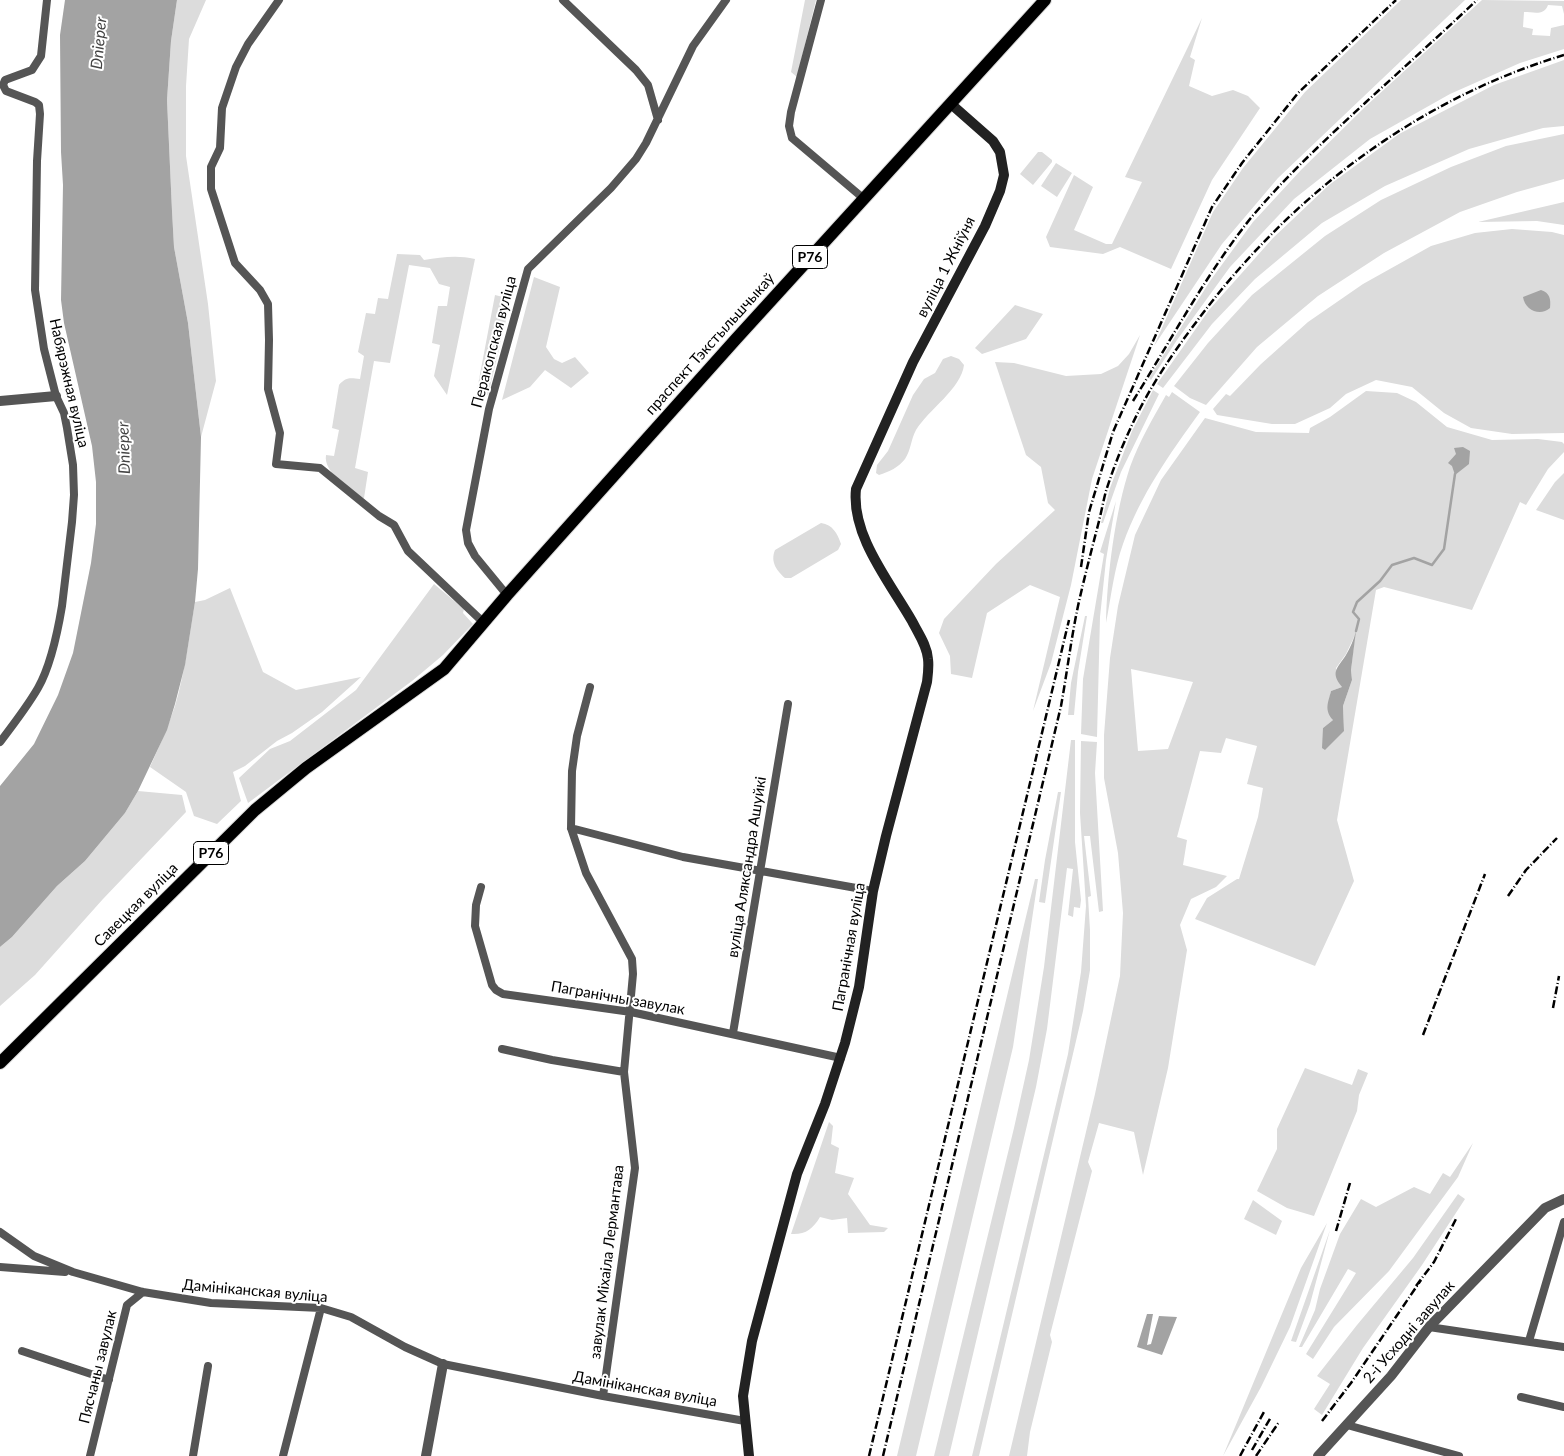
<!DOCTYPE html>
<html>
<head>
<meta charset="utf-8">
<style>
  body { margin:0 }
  canvas { display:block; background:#fff }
</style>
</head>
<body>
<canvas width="1564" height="1456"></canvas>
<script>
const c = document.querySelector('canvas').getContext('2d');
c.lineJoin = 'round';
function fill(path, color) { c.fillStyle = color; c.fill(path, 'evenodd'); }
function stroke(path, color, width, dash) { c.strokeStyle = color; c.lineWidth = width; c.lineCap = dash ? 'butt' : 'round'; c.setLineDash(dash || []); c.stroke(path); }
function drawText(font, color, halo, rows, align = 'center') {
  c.font = font + ' Lato,sans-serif'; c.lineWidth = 4; c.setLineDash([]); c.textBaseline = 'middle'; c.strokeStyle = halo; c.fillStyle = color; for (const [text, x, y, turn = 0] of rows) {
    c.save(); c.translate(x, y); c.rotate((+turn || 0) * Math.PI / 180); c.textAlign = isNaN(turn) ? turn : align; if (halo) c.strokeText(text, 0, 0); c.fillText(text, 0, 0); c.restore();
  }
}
const green = new Path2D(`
  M177,0H206L189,39L186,86V156L208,304L216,381L201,437L188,323L174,247L172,211L167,100L171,41Z
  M805,0H816L797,77L791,72Z
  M1401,0H1465L1278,178L1222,244L1154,346L1213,212L1243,168L1305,92Z
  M1482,0L1564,1V14L1562,6L1548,5C1544,16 1534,12 1524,12L1523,27L1533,29L1532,35L1550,36L1551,28L1564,25V49L1520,63L1450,94L1370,139L1294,199L1230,267L1177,340L1151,380L1149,378L1210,281L1253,222L1301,170L1366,106Z
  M1202,18L1190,57L1195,60L1189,86L1212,96L1233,90L1248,96L1260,108L1212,180L1171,269L1120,247L1103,254L1050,247L1046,237L1074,175L1093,187L1074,230L1106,244H1112L1142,182L1125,177Z
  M1564,60V126L1543,128L1469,149L1385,186L1322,223L1255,279L1212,324L1163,388L1157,384L1209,310L1273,238L1329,185L1399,134L1494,85Z
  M1564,134V179L1517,192L1460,212L1384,253L1318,296L1257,347L1206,405L1190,398L1174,386L1208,343L1252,295L1325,236L1381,200L1451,167L1506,146Z
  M1038,152H1042L1052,160V162L1033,185L1020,174Z
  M1056,163L1072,173L1057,197L1041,186Z
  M1564,202V225L1537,221L1478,222Z
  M1512,229L1552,232L1564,235V433L1512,434L1471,428L1444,413L1412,387L1376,380L1346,394L1330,408L1295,424H1272L1217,415L1213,409L1226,394L1230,396L1261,364L1308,322L1363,284L1431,246L1475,233Z
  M397,254L420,255L424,260C442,257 458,255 475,259L447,395L434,376L440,345L432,343L438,306H447L450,287L439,284L430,268L409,265L390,363L374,361L355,468L368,472L364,498L361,499C349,488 323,472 326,455L334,456L339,430L332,428L339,385C346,377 350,378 360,379L364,356L358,352L366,313L375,314L378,298L388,299Z
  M534,277L560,287L546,347L554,359L562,363L575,357L589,373L571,388L545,370L530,387L502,400Z
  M495,295L511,299L488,395L477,390Z
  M1015,305L1043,314L1026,339L982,354L975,348Z
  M1140,335L1092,479L1071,585L1051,663L1033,711L1060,597L1030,585L987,613L972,678L951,674L950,656L939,633L944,619L996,564L1055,510L1048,503L1041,467L1026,455L995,362L1014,363L1066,376L1101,374L1118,366L1129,354Z
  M951,356L959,359L964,365C961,389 929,409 916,430C911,439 911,450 905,459C899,467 889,472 879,475L876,473L877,465L888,451L913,395L924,379L935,373L943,359Z
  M1153,390L1159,394L1121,472L1103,523H1101L1110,488L1132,431Z
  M1366,391L1397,393L1416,402L1447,427L1492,440L1538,439L1562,442L1564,444V452L1548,469L1526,505L1520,502L1472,610L1384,587L1376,590L1337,820L1354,881L1315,966L1195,919L1207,898L1237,879H1239L1258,817L1263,788L1247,784L1257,746L1226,738L1221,753L1200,751L1177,837L1187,840L1183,865L1227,876L1216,887L1191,899L1180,925L1187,950L1168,1068L1143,1175L1134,1132L1099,1123L1088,1162L1092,1171L1050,1335L1052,1342L1030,1432L1027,1456H1009L1095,1094L1120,976L1123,913L1118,853L1104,778V735L1110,658L1118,606L1135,535L1161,480L1205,418L1256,432L1309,433L1310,428L1330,417ZM1355,635L1351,670L1352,680L1343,706L1344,731L1323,728L1333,720L1328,705L1331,691L1342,687L1336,668L1346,654ZM1131,669L1193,682L1168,749L1138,751Z
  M1172,392L1200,412C1169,455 1141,494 1123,544C1114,569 1111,597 1106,623C1107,576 1115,512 1130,467C1139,442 1153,418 1166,395L1169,397Z
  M1564,473V520L1536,510L1555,482Z
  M1116,501L1106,560L1100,617L1097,737L1081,734L1083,679L1104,554L1100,552Z
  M821,523C833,525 837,533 841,544L838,550L791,578H785C777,571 770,562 775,550Z
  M434,584L464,609L463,613L473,624L443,655L412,681L248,803L239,778L270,749L290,741L356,690Z
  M230,588L263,672L296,690L361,677L322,712L292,733L277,741L245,766L233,772L241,801L217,824L194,816L186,792L150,767C159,747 168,727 175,706C185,672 189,637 195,602L205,600Z
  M1085,616H1087L1078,672L1074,715H1068L1071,683Z
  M1071,740H1075V842L1081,900L1080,908L1074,907L1073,917L1068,915L1073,869L1067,868L1047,1029L1036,1087L949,1456H934L1014,1128L1029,1060L1044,967Z
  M1081,741L1097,742L1095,773L1103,911L1099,912L1090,836H1084L1091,896L1088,897L1090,930V970L1083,1011L979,1456H972L1068,1054L1081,972L1086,906L1080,813Z
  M138,791L182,795L186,812L103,899L35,975L0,1006V947L12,937L57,886L85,861L125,813Z
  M1058,792H1061L1045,903L1039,902L1045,860Z
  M1035,879H1038L1013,1047L916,1456H897Z
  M1305,1068L1352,1085L1358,1069L1368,1073L1359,1095L1357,1111L1314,1216L1287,1208L1257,1191L1277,1149V1129Z
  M829,1122L833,1126L831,1144L839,1148L835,1173L854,1178L848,1194L870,1225L888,1228L884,1232L848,1233L847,1218L832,1220L820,1217C813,1229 805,1235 791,1234Z
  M1473,1143L1458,1177L1389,1271L1334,1327L1313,1359L1306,1354L1356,1273L1348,1269L1302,1347H1299L1315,1310L1320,1289L1340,1234L1361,1199L1376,1207L1414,1187L1430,1194L1443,1173L1450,1177Z
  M1458,1194L1465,1199L1422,1265L1363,1348L1322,1415L1314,1409L1330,1384L1317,1376L1357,1325L1413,1258Z
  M1253,1200L1282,1221L1276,1235L1244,1219Z
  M1327,1223L1290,1327L1261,1387L1223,1456L1301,1268Z
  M1330,1230L1310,1304L1296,1342L1291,1341Z`);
const water = new Path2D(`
  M65,0H177L171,41L167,100L172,211L174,247L188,323L201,437L198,569L195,602L185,665L175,704L167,730L138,791L125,813L85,861L57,886L12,937L0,947V786L34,744L58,695L73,653L91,563L96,524V482L92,446L64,323L61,300L63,185L61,152L60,35Z
  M1541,290C1550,293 1551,299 1550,308C1540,317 1525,310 1523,297Z
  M1463,447L1470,451L1469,464L1455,475L1452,466L1448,463L1456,454L1454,448Z
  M1356,631L1351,670L1352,680L1343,706L1344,731L1325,750L1322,748L1323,728L1333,720C1324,710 1328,703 1331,691L1342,687C1330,672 1337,669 1346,655C1350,648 1354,639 1356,631Z
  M1147,1314H1153L1147,1345L1151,1344L1159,1316L1177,1317L1162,1355L1137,1347Z`);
const stream = new Path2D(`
  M1356,631L1359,619L1353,612L1357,602L1380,581L1392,565L1414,558L1432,565L1444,549L1455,474`);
const minor = new Path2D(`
  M279,0L248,44L236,67L222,108L220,148L211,167V189L235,263L260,290L268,304L269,340L268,389L280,433L276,464L320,468L379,516L394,525L408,551L484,623
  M563,0L636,70L648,85L658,120
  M821,0L791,112L789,126L792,138L863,198
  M507,595L475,556L468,543L466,530L489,409L528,269L611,188L636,159L646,143L693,46L726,0
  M590,687L577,736L572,771L571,828L586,873L632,959L633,974L624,1072L635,1168L603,1396
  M0,742C13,725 27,707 38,688C50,667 58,630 62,606L72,522L74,495L73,465L67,428L64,413L56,396L44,349L35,290L37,161L40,114L39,105L35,102L6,91L3,85L5,80L32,70L41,56L47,0
  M571,828L683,857L873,891
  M481,887L476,905L475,926L492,985L496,990L503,994L631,1012L841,1058
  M733,1033L788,704
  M502,1049L552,1060L624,1072
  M0,1232L34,1256L73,1272L143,1292L211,1303L321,1308L351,1317L405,1347L443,1364L603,1396L745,1421
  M0,1267L65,1272
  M1429,1327L1564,1347
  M1529,1341L1564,1222
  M22,1351L109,1380
  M1521,1397L1564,1407
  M1347,1425L1459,1456
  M90,1456L127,1305L143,1292
  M193,1456L208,1366
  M283,1456L321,1308`);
const tertiary = new Path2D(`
  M0,401L56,396
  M426,1456L443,1364
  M1318,1456L1391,1376L1429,1327L1545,1208L1564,1199`);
const secondary = new Path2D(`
  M749,1456L743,1396L752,1341L797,1174L825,1104L845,1043L859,987L873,891L886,836L927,682C928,674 929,667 928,659C927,645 918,633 912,621C889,581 851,535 856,489L913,362L985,226L1000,191L1004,175L1000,152L993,141L951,104`);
const primary = new Path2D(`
  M0,1063L255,810L306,768L444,669L507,595L736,339L1045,0`);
const rail = new Path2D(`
  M1133,401C1171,340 1205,276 1250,219C1285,177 1325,140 1365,103C1402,69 1440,35 1477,0
  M1081,567L1089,512L1113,432L1212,207L1242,163L1298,93L1396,0
  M1508,896L1526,870L1557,838
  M1553,1008L1559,976
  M1423,1035L1485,874
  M1336,1231L1350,1183
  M1416,1286L1434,1262L1457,1217
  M1322,1421L1351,1383L1421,1280
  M1252,1450L1271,1417
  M869,1456L1069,620
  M883,1456L1061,706C1067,673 1071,639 1078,606C1084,579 1091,552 1098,525C1101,514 1103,502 1106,491C1113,469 1122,446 1132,425C1149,388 1172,354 1197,321C1289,197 1415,100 1564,55
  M1240,1456L1265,1410
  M1256,1456L1279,1422`);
const shields = [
  [810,257,35],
  [211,853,35]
];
const shieldNames = [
  ["Р76",810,257],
  ["Р76",211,853]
];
const streetNames = [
  ["вуліца 1 Жніўня",946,267,-63],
  ["Перакопская вуліца",494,342,-75],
  ["праспект Тэкстыльшчыкаў",710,344,-48],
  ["Набярэжная вуліца",69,383,77],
  ["вуліца Аляксандра Ашуйкі",747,867,-81],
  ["Савецкая вуліца",136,905,-45],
  ["Пагранічная вуліца",849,947,-80],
  ["Пагранічны завулак",618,998,10],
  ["завулак Міхаіла Лермантава",607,1262,-83],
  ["Дамініканская вуліца",255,1291,5],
  ["2-і Усходні завулак",1409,1332,-49],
  ["Пясчаны завулак",98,1367,-76],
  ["Дамініканская вуліца",645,1389,10]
];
const waterNames = [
  ["Dnieper",99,43,-85],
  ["Dnieper",124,448,-92]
];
fill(green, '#dcdcdc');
fill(water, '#a3a3a3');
stroke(stream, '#a3a3a3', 2.5);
stroke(primary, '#dbdbdb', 14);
stroke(minor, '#555', 8);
stroke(tertiary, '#555', 10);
stroke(secondary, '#222', 10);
stroke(primary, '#000', 12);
stroke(rail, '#000', 2.5, [8, 2.5, 1, 2.5]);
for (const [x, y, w] of shields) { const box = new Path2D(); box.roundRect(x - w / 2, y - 11.5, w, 23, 4); c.fillStyle = '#fff'; c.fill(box); stroke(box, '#000', 1); }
drawText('bold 14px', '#000', null, shieldNames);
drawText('15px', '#000', '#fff', streetNames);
drawText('italic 16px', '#444', '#fff', waterNames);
</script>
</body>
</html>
